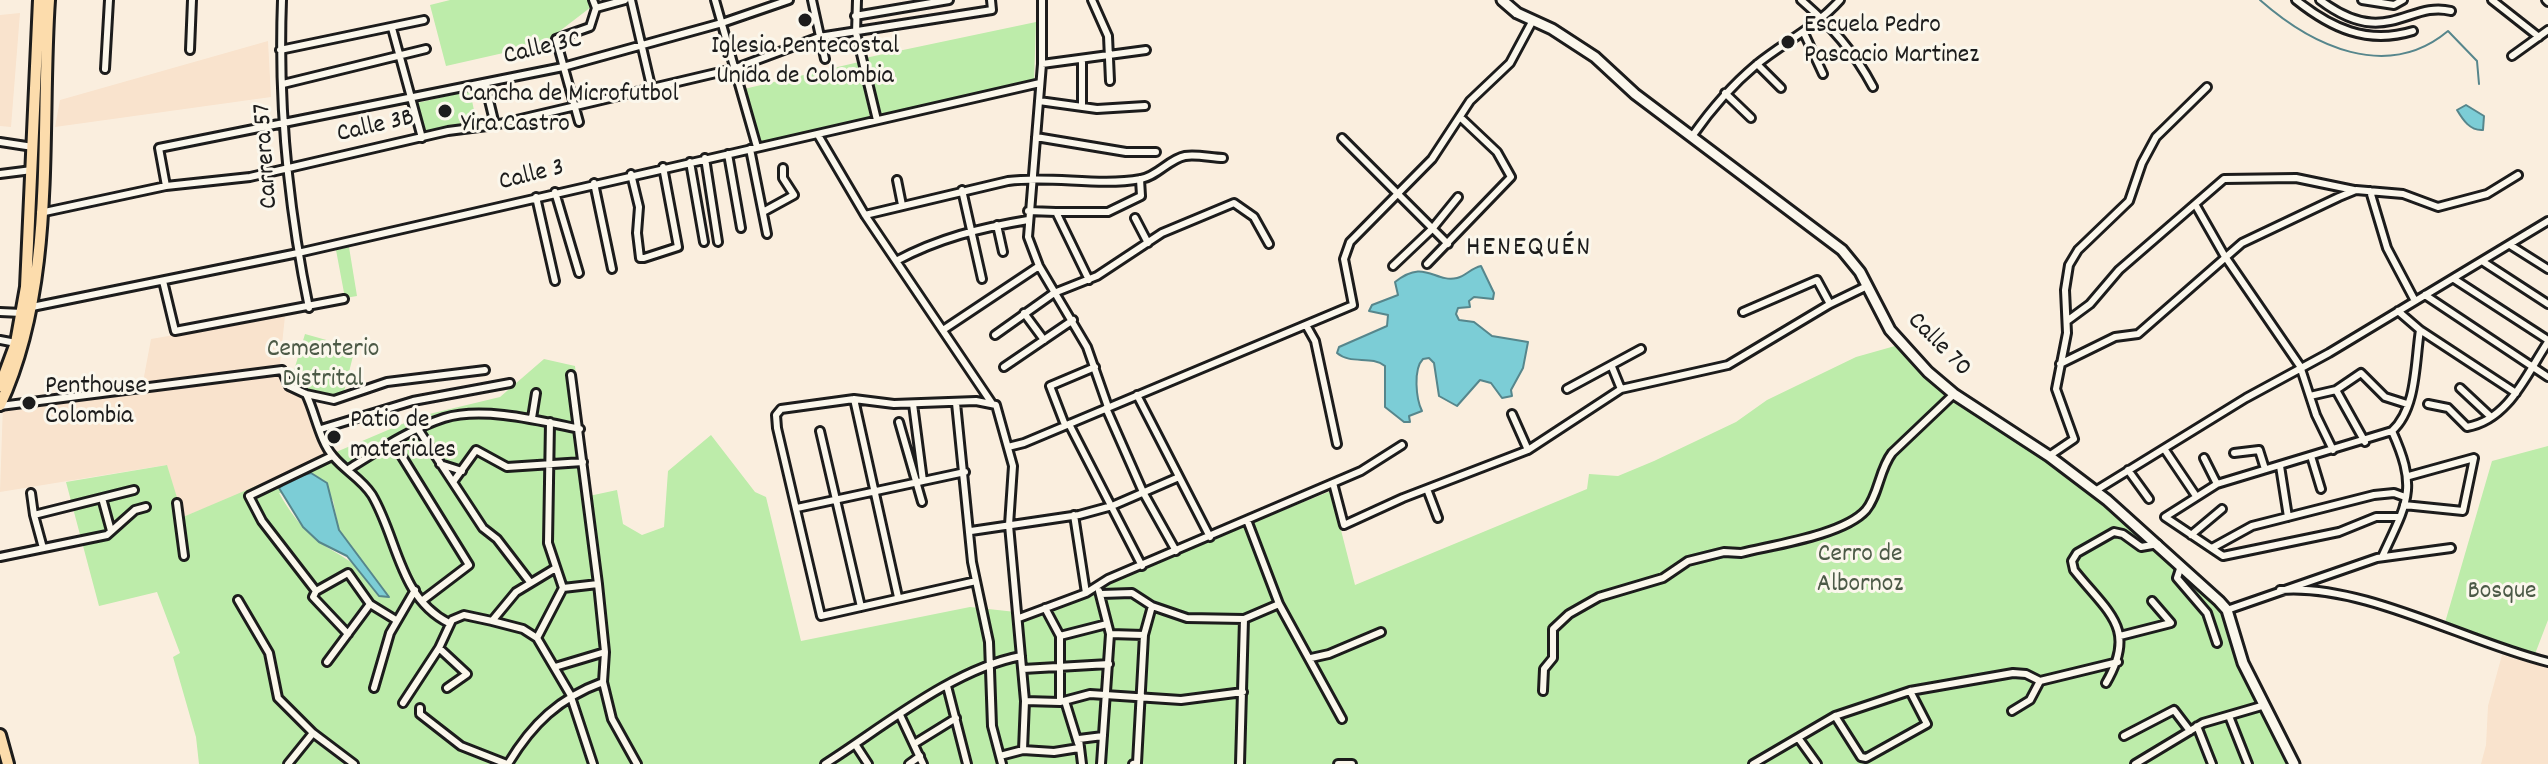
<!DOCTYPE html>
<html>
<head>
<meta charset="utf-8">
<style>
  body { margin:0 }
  canvas { display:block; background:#faeede }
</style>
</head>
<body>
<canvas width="2548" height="764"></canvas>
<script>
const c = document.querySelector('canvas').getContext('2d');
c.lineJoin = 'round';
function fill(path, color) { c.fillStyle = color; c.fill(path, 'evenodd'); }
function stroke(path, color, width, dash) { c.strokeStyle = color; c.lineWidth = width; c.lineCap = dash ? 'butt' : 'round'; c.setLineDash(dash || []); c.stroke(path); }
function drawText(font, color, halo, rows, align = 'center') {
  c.font = font + ' Dekko,sans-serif'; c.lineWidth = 6; c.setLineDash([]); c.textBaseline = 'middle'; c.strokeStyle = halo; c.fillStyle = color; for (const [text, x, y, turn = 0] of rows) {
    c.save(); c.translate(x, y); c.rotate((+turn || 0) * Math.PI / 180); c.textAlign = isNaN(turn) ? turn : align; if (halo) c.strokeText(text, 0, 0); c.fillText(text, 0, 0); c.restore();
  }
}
const built = new Path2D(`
  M20,13L11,127L0,126V15Z
  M268,41L271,97L55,127L60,100Z
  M285,316L279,373L284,388L306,396L331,457L183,517L166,465L0,492L3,404L182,380L143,382L151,339Z
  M2502,655L2548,667V764H2481L2486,745L2488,706Z`);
const green = new Path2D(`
  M450,0H588L591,7L552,37V42L446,66L430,5Z
  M1036,22L1034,83L879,116L865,58Z
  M859,62L870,118L759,144L744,89Z
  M470,91L476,120L423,132L417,103Z
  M349,247L357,296L345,298L336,250Z
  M305,334L355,348L342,400L317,399L288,390Z
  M1895,346L1949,395L2093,493L2225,611L2263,706L2293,764H199L196,737L173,657L180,653L157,592L99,606L66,482L167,465L183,517L421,416L500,397L544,359L575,366L589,496L617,490L623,524L642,535L664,527L668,471L711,435L755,492L766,497L801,641L970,607L1025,613L1331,491L1355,585L1587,489L1589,474L1618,476L1654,461L1736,422L1767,400L1856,357ZM279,493L333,500L339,530L388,597L379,596C360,562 349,562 319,542C303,530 289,511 279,493Z
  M2548,446V620L2535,654L2444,626L2492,461Z`);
const water = new Path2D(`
  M2466,105L2484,116L2483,130C2470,131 2463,120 2457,110Z
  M1481,266L1494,293L1493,299L1474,297L1469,301L1470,307L1458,308L1456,314L1459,320L1474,322L1492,336L1528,342L1523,368L1511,390L1512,396L1502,398L1491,383L1480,380L1457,406L1439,396L1434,363L1429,358L1423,359C1413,369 1416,399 1422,411L1409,416L1410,422H1404L1385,407V366C1371,355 1351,365 1337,353L1339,347L1387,326L1388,315L1369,311L1372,305L1398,295L1395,282C1425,258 1434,283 1457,278C1466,276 1471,268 1481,266Z
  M311,473L327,483L339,530L389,597L379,596L347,556L319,542L303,527L279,488L292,478Z`);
const stream = new Path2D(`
  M2260,0C2312,46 2387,82 2448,31L2477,61L2479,84`);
const street = new Path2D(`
  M282,0C278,104 288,206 309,308
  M631,0L651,86
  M715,0L757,147
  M812,0L825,59
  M857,0L856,33L877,120
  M1042,0V64L1028,237L1039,266L1087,347L1108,407
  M1092,0L1108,36L1110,81
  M1801,0C1831,26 1854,51 1873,87
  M2296,0C2331,28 2367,45 2413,31
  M2320,0C2386,50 2409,0 2451,11
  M2362,0L2394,5L2403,0
  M2492,0L2539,37
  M2546,0L2548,2
  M596,8L625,0
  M855,16L949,0
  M392,28L422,138
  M1804,33L1823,74
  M190,50L192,0
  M280,50L424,20
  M2512,56L2548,30
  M1082,61V107
  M1042,64L1146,50
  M1757,64L1781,88
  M105,69L109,0
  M283,84L426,49
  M485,84L495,125
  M1725,93L1751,118
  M1039,101L1097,109L1145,106
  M579,122L556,39L590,27L596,8L593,0
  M818,135L865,215L991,402
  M1693,135C1712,108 1731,86 1756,65C1784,42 1815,28 1840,0
  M1036,137L1126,152H1156
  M1342,138L1448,244
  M0,142L33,147
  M750,149L767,234
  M728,154L741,228
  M705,158L718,242
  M690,162L704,242
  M0,174L32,170
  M631,174L639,207L637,233L640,258H644L678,247L663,167
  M897,180L902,205
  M594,183L612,269
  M166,186L159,148L563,67L722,23L789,0
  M962,190L982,279
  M2370,191L2387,248L2415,301
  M555,192L579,273
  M536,197L555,281
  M2195,204L2224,255L2300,366L2316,415L2333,450
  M1028,211L1056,212L1089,280
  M763,212L794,195L783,178V168
  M1056,212H1108L1141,196L1140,179
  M40,213L166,186L250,177L448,131L495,125L733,69L819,37L992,10L991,0
  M865,215L1008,181C1052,175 1097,187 1141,179C1158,176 1169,159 1185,156C1197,154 1212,158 1223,158
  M1135,218L1148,243
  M997,225L1003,252
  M2510,245L2548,269
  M896,261C939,238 980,228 1028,220
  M2482,261L2548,304
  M1427,264L1511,177L1497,152L1460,117
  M1393,266L1432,229L1458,197
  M2454,279L2548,340
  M163,281L175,331L344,299
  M2425,295L2548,377
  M32,307L298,253L1040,83
  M2398,311L2420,330L2516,393
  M0,312L22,313
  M1743,312L1817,280L1830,304
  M1024,313L1044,340
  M2067,321L2090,304L2119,270L2224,179L2296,178L2354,190
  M1306,325L1315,341L1337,444
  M943,330L1039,266
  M995,335L1054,293L1097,276L1162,233L1234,203L1254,217L1269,244
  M0,340L16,343
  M2060,364L2115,337L2138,334L2242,243L2339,197L2356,190L2403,194L2438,207L2487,194L2518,175
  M1004,367L1073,320
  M1612,367L1621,389
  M571,375L598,584L605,652L603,682L612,719L637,764
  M2460,388L2491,417
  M1567,389L1641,349
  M2336,390L2365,442
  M306,394C315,412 320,442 333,456C345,471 361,478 372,495C398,539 399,598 449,623
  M1137,395L1210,537
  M2310,396L2336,390L2361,373L2385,397L2407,404
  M854,399L898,597
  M956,403L972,562L989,642L992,726L1002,764
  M913,404L923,481
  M2428,404L2448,408L2467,427C2509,420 2527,373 2548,342
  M0,406L282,370L289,386L306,394L334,400L387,382L485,370
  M1106,408L1143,492L1176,551
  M1512,414L1528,450
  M532,418L536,393
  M550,422L548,543L563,588
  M899,422L922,502
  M1069,424L1142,566
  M1065,425L1050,386L1095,367
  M321,429L413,401L510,383
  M418,429L483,528L497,539L530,582
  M820,431L861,607
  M393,442L469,565L423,600
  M1008,447L1024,443L1353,305L1344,259L1350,242L1432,159L1470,101L1510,63L1532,22
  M2165,450L2196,496
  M2234,453L2259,450L2265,469
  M2049,456L2074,439L2056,389L2067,333L2065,290L2069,265L2078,250L2129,201L2142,163L2156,137L2207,87
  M2311,456L2321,489
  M2204,458L2217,484
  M440,464L462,471
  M2280,466L2288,517
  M350,468C379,450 410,429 444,418C483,406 541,421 580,429
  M2128,470L2149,499
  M453,482L476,450L507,467L583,462
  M1333,483L1344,525L1403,498L1528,450L1621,389L1728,365L1830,304L1865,287
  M1427,489L1438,518
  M2095,491L2246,398L2329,353L2548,221
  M31,493L34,515
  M102,498L111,531
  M177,503L184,556
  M2404,505L2463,511L2474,458L2409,476
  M797,508L965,472
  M1074,515L1086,593
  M2400,517H2376L2339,532L2223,556L2165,517L2217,484L2392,431C2417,409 2415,361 2420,330
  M1247,520L1279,604L1342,719
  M971,531L1079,515L1112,506L1179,477
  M2191,535L2222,509
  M43,548L34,515L134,490
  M2212,548L2252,526L2374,495L2394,493L2405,497
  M0,557L107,535L135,510L146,507
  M2382,557C2408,501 2418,489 2392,431
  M2180,569L2177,578L2207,613L2217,643
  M976,581L821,616L777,428L776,415L781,409L854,399L894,404L976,401L996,405L1013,466L1009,525L1025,701L1023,750L1054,752L1079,748
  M563,588L598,584
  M2280,590C2363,583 2466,642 2548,662
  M316,591L262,521L249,496L332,456
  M1099,591L1110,634L1101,764
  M1101,594L1132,593L1152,606L1187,618L1244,619L1279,604
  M238,600L269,653L278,698L313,733L354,764
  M1045,608L1060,636V702
  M2227,610L2377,558L2451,548
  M1019,618L1086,593L1108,579L1361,471L1402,445
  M492,621L516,592L554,569
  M348,634L313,597L316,591L348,573L370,604L396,620
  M1110,634L1144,635
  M1060,636L1107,624
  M2120,636L2171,623L2152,601
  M537,638L563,588
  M439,648L467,674L447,688
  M1311,658L1329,654L1381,632
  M327,662L370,604
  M555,667L605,652
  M1023,669L1109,664
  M2106,683C2138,628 2108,613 2074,570L2072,561L2077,553L2114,532L2123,534L2141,547L2158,544
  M947,686L967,764
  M374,688L390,633L415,590
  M1543,691L1544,669L1553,658V629L1569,614L1599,597L1663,578L1688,561L1724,552L1741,553C1773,545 1844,535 1866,510C1879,494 1879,470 1892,453L1954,394
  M1025,701L1060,702L1090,694L1181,700L1243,692
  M1065,701L1078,743
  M403,703L439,648L452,620L464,615L492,621L523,629L537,638L570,694L593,764
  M420,708V714L461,746L507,764
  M2012,711L2030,700L2040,681
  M900,715L923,764
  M1835,716L1861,757L1866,758L1927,724L1910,691
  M2229,716L2248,764
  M2197,726L2212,764
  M2124,736L2174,710L2190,731
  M1799,739L1817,764
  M855,744L868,764
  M914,744L956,718
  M1000,756L1023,750
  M288,764L313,733
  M508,764C532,724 559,698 603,682
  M825,764C883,727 953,669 1021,656
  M909,764L920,756
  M1082,764L1079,739L1103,736
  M1133,764L1137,763L1144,635L1152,606
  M1240,764L1244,619
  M1338,764H1352
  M1753,764L1835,716L1910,691L2013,673L2026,674L2040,681L2118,662
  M2135,764L2203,723L2265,705`);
const secondary = new Path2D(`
  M1502,0L1517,13L1552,29L1595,57L1635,94L1842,250L1860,272L1890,330L1928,372L1954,394L2049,456L2107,500L2219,601L2227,610L2243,663L2294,764`);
const primary = new Path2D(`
  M0,386L16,343L26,287L39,0
  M0,405C57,283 40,132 49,0
  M0,735L8,764`);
const markers = [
  [805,20,8,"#1c1c1c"],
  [1788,42,8,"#1c1c1c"],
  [445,111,8,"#1c1c1c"],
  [29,403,8,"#1c1c1c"],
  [334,437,8,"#1c1c1c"]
];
const poiNames = [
  ["Escuela Pedro",1804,27],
  ["Pascacio Martinez",1804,57],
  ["Iglesia Pentecostal",805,48,"center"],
  ["Unida de Colombia",805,78,"center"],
  ["Cancha de Microfutbol",461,96],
  ["Yira Castro",461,126],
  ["Penthouse",45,388],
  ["Colombia",45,418],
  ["Patio de",350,422],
  ["materiales",350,452]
];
const streetNames = [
  ["Calle 3C",543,50,-13],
  ["Calle 3B",376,128,-13],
  ["Carrera 57",268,156,-94],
  ["Calle 3",532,177,-14],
  ["Calle 70",1938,346,45]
];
const parkNames = [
  ["Cementerio",323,351],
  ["Distrital",323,381],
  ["Cerro de",1860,556],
  ["Albornoz",1860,586],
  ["Bosque",2502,593]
];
const neighbourhoodNames = [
  ["HENEQUÉN",1529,250]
];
fill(built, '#f9e3cd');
fill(green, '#bdecaa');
fill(water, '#7ccdd6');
stroke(water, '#56868c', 2);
stroke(stream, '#56868c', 2);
stroke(street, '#1c1c1c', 12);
stroke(secondary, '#1c1c1c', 15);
stroke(primary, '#1c1c1c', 16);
stroke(street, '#fbf7ec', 6);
stroke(secondary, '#fbf7ec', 9);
stroke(primary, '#fcdcac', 10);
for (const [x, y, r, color] of markers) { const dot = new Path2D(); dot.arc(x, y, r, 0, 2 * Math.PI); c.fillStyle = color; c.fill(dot); stroke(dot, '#fbf7ec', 3); }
drawText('26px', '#1c1c1c', '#fbf7ec', poiNames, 'left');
drawText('26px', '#1c1c1c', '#fbf7ec', streetNames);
drawText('26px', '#4c5a47', '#fbf7ec', parkNames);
c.letterSpacing = '2px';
drawText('28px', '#1c1c1c', '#fbf7ec', neighbourhoodNames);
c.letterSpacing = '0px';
</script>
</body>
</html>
